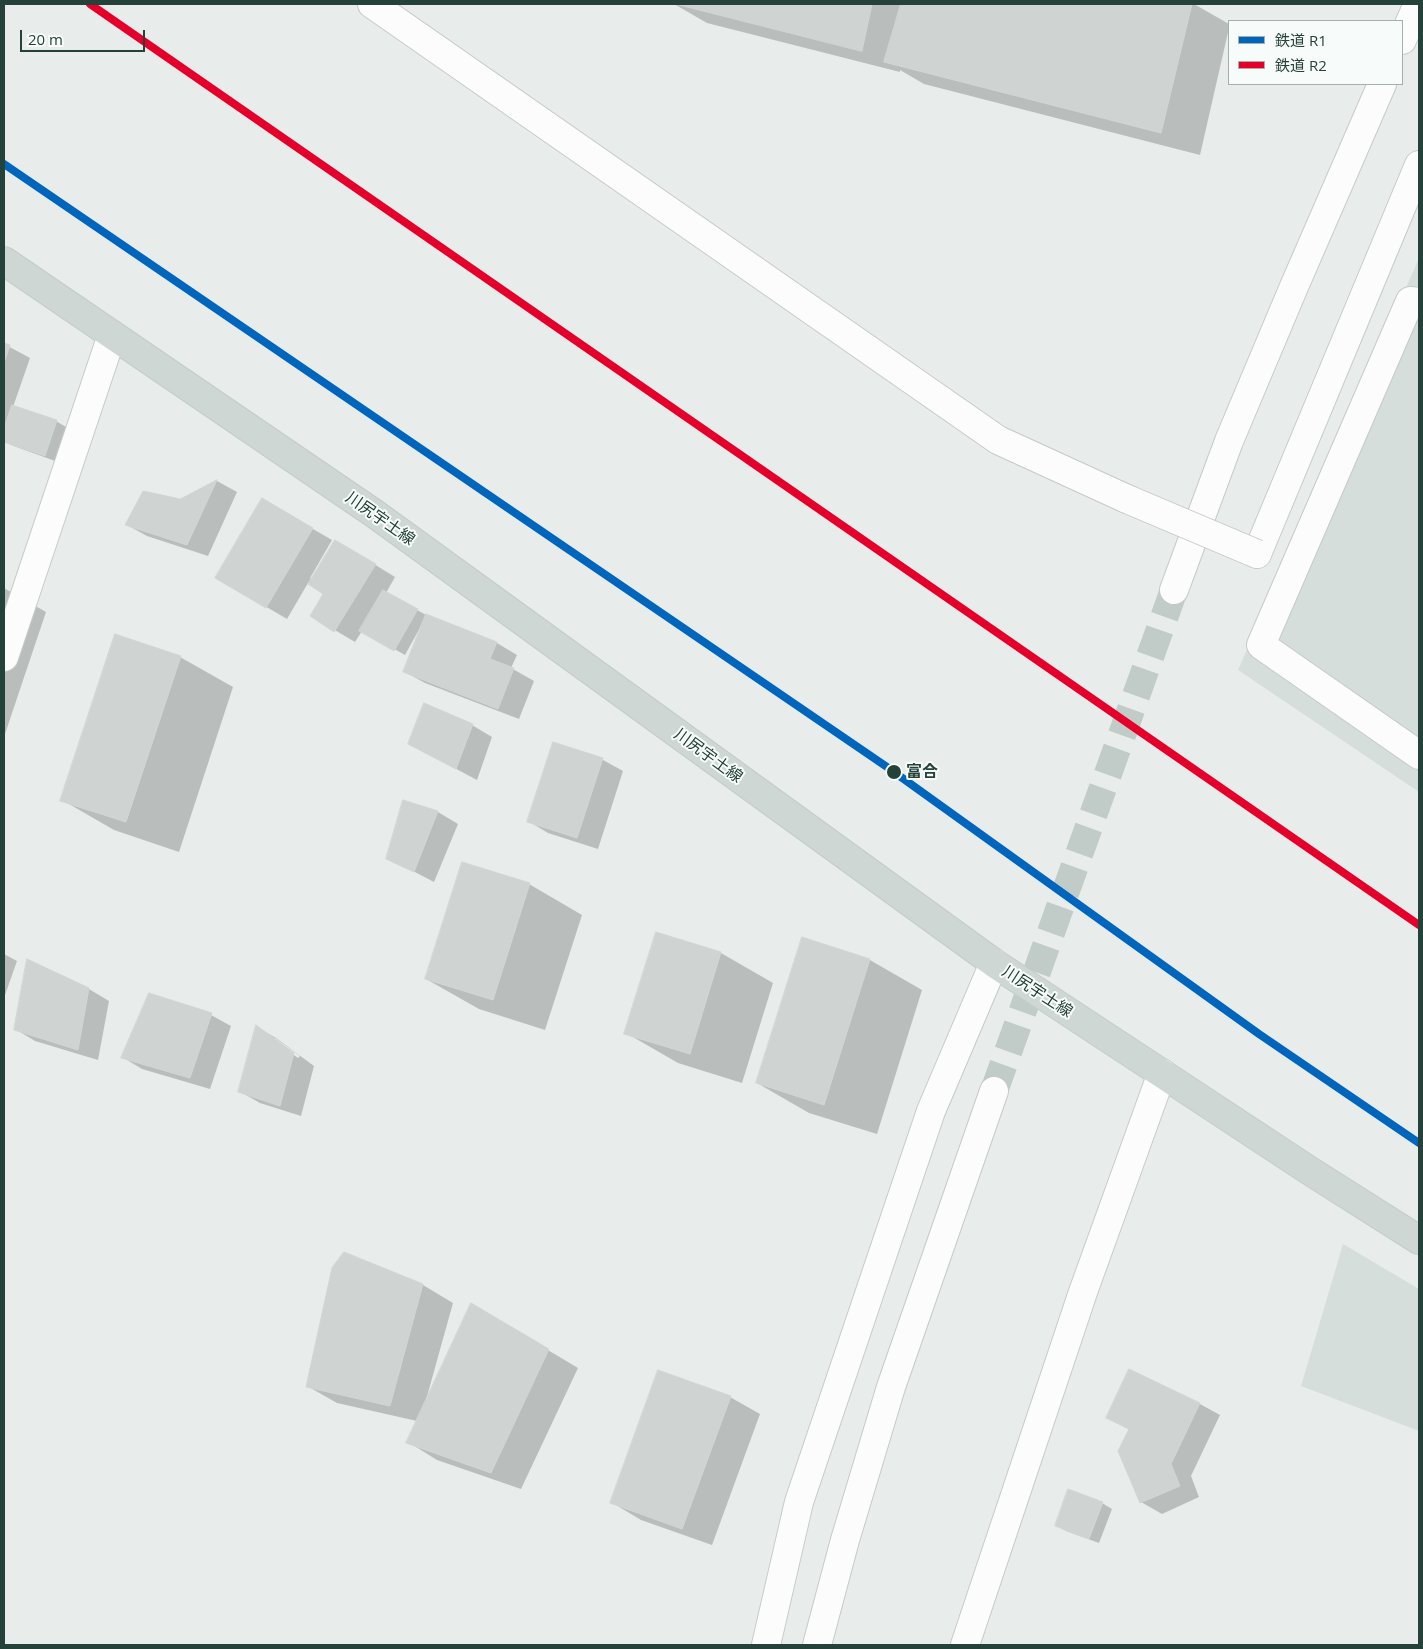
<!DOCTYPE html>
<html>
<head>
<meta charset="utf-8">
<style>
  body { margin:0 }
  #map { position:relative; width:1423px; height:1649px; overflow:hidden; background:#e8edeb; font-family:"Open Sans","Noto Sans JP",sans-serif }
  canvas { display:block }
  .frame { position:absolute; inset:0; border:5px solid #24423a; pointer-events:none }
  .legend { position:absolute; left:1228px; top:20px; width:175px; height:65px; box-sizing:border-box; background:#f7fbf9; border:1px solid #a3b1ad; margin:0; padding:6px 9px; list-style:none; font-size:15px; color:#24423a }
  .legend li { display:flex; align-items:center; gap:10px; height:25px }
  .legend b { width:25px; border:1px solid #a3b1ad }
  .scale { position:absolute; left:20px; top:30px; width:125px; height:22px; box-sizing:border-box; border:2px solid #24423a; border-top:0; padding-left:6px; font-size:15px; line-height:18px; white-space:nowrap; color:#24423a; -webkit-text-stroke:4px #f7fbf9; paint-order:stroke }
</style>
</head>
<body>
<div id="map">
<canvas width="1423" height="1649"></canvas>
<div class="frame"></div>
<ul class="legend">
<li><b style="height:6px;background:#0065bd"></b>鉄道 R1</li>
<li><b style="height:6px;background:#e4002b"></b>鉄道 R2</li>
</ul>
<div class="scale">20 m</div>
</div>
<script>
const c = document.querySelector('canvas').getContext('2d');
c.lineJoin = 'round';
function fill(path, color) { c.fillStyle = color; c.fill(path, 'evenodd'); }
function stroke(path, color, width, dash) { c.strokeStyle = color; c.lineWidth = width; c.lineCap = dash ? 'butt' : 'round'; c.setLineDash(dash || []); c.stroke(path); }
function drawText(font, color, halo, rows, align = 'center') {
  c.font = font + ' "Open Sans","Noto Sans JP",sans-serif'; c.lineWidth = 4; c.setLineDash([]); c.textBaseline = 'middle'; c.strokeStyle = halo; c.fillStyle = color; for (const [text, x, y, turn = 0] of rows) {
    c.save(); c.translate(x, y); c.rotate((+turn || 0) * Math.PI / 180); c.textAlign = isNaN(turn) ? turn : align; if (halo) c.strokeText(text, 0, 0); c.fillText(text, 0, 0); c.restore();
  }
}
const built = new Path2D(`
  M1419,258V792L1238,670Z
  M1343,1244L1419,1289V1431L1301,1386Z`);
const shadow = new Path2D(`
  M674,4H1194L1229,24V28L1200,155L924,84L900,70V72L707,23Z
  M4,344L30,358L13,407L56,421L66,427L55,461L11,445L4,441Z
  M217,481L237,492L208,556L147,536L127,525L180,500Z
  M263,500L332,540L310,578L312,579L356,553L395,577L386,593L428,616L497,643L517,655L511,668L534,681L519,719L425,683L405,672L422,627L421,626L405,655L362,631L355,642L311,616L325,594L308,583L287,619L217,578Z
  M4,588L46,612L4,737Z
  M180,657L233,687L179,852L114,830L62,800Z
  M472,725L492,737L477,780L430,755Z
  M554,744L603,760L623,771L598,849L548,833L528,821Z
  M404,802L438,812L458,824L434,882L388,858Z
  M529,884L582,915L545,1030L479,1009L426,979Z
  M657,933L721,953L773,983L742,1083L678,1063L626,1033Z
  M803,938L870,960L922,990L877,1134L809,1113L757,1083Z
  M4,954L17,961L4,998Z
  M28,961L89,989L109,1001L98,1060L35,1041L15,1029Z
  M211,1015L231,1026L210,1089L142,1069L122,1057Z
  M257,1027L276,1038L314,1066L301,1116L260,1103L239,1091ZM275,1038L300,1056L298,1058L275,1041Z
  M345,1253L423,1285L453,1303L426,1400H427L501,1322L578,1368L521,1489L437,1460L408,1442L417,1421L337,1403L307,1386Z
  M730,1397L760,1414L712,1545L641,1520L611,1502Z
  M1200,1404L1220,1415L1191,1476L1199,1497L1162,1514L1141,1502L1130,1430L1107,1418Z
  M1102,1503L1112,1509L1099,1543L1066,1531L1056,1525Z`);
const building = new Path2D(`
  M676,4H872L862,51Z
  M901,4H1192L1161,133L884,62Z
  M4,343L10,345L4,363Z
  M12,405L57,420L45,456L4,442V429Z
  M217,480L187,545L125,525L143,491L180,499Z
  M262,498L313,528L266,608L215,578Z
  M335,540L376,564L334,632L310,616L323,594L308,584Z
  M383,590L418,609L394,651L359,631Z
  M426,614L497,642L490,659L514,668L498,709L403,672Z
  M115,634L181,656L126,822L60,801Z
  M424,703L473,724L456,769L408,744Z
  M553,742L603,758L577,838L527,822Z
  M403,800L438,811L414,872L386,859Z
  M462,862L530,883L493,1000L425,979Z
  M656,932L721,952L690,1054L624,1034Z
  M802,937L870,959L824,1105L756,1083Z
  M27,959L89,988L78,1050L14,1030Z
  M149,993L212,1013L190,1078L121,1058Z
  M256,1025L294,1053L280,1106L238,1092Z
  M344,1252L423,1284L390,1406L306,1387L332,1268Z
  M471,1303L549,1349L491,1473L406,1443Z
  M1129,1369L1200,1403L1171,1464L1180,1486L1140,1503L1118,1451L1129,1429L1106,1418Z
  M658,1370L731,1396L682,1529L610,1503Z
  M1068,1489L1103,1502L1089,1539L1055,1526Z`);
const minorTunnel = new Path2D(`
  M994,1091L1174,590`);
const minor = new Path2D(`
  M372,4L998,440L1127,499
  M1402,40L1418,4
  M1419,302L1410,301L1261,645L1419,755
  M1257,554L1419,165
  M1174,590L1229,441L1293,289L1382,84
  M4,657L112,335
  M766,1645L799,1502L931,1111L994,963
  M817,1645L845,1540L891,1387L994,1091
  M965,1645L1083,1292L1162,1073`);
const major = new Path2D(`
  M4,261L375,514L994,963L1310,1171L1419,1240`);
const minorBridge = new Path2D(`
  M1127,499L1257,554`);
const rail1 = new Path2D(`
  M4,164L887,767L1259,1034L1419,1143`);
const rail2 = new Path2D(`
  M90,4L1419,925`);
const markers = [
  [894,772,8,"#24423a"]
];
const streetNames = [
  ["川尻宇土線",380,519,35],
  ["川尻宇土線",708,756,36],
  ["川尻宇土線",1037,992,33]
];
const stopNames = [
  ["富合",906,772]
];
fill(built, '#d6dedb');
fill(shadow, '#0003');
fill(building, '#cfd4d2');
stroke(building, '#d1d6d4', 1);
stroke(minorTunnel, '#c1cbc8', 28, [28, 14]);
stroke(minor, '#c5cac8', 30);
stroke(major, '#c3ccc9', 30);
stroke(minor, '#fcfcfc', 28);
stroke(major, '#cfd7d5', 28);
stroke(minorBridge, '#c5cac8', 30, []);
stroke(minorBridge, '#fcfcfc', 28);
stroke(rail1, '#0065bd', 8);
stroke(rail2, '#e4002b', 8);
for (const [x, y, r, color] of markers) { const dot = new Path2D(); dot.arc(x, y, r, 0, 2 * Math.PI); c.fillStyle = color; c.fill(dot); stroke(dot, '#f7fbf9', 2); }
drawText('16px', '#24423a', '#f7fbf9', streetNames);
drawText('bold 16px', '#24423a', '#f7fbf9', stopNames, 'left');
</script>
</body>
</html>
